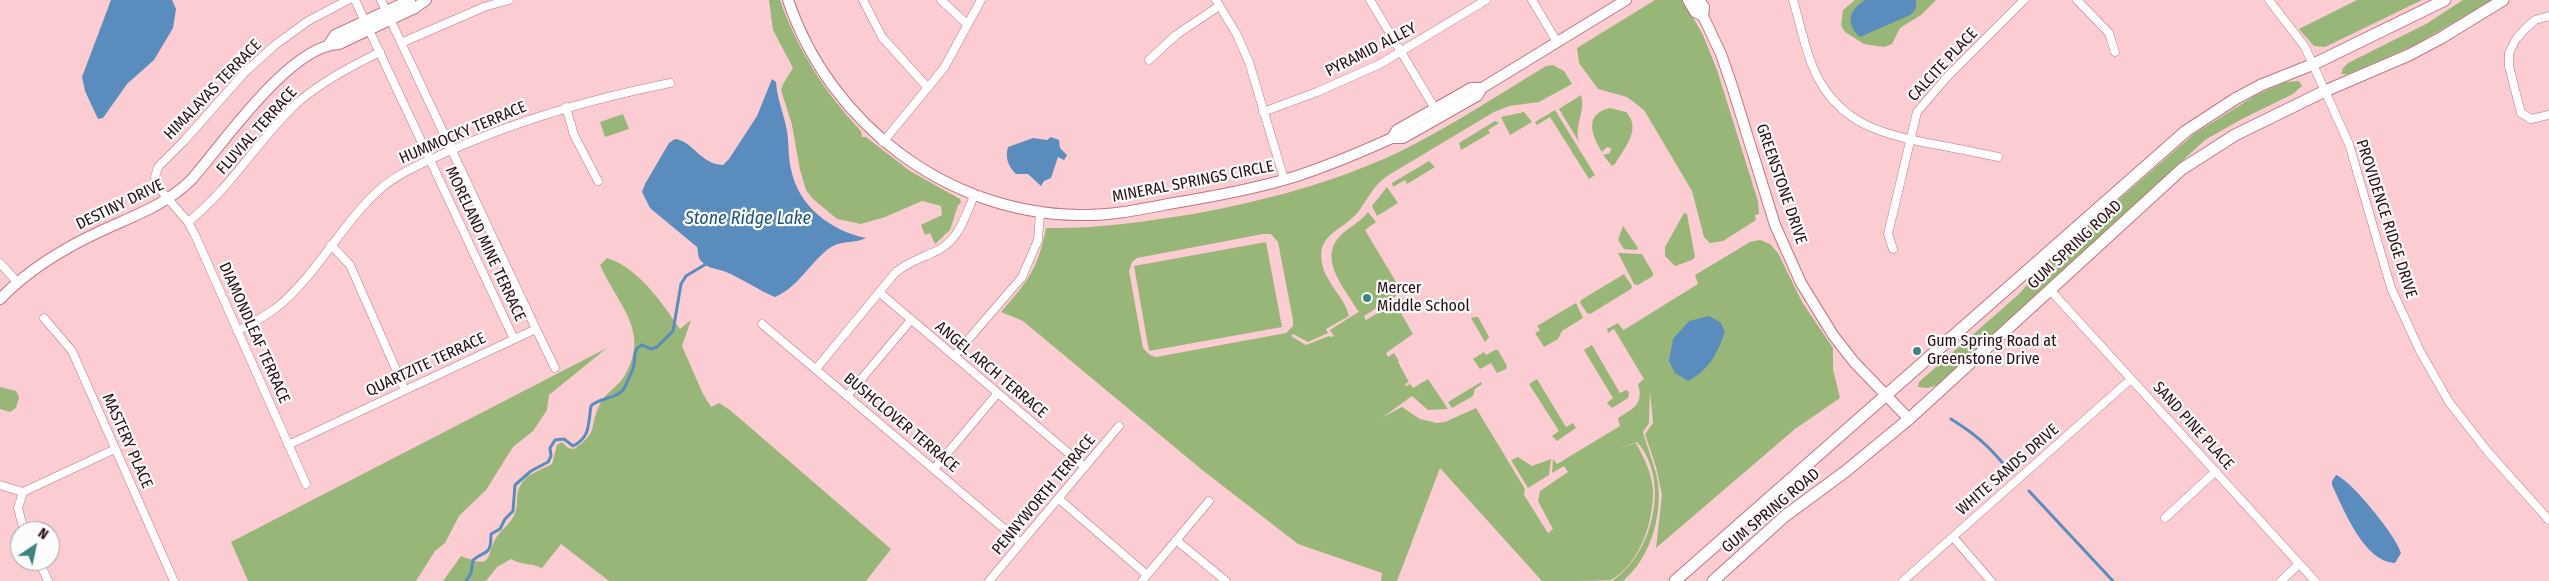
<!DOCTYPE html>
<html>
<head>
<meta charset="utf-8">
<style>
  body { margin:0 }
  #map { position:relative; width:2549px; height:581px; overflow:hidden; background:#fbcdd3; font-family:"Fira Sans Condensed",sans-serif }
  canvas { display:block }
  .north { position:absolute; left:10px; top:521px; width:50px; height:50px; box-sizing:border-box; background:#fcfcfc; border:1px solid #a79d9f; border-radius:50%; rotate:34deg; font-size:14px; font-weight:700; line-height:20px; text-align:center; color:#280e13 }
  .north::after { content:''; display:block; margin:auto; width:18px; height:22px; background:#3d847f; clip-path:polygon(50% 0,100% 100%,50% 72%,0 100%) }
</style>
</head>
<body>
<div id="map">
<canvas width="2549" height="581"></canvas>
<div class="north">N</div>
</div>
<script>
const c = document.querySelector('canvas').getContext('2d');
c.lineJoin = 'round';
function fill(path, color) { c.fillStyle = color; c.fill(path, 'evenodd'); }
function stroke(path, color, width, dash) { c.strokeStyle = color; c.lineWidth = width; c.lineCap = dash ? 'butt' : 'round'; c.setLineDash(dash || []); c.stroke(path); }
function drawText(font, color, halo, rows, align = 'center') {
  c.font = font + ' "Fira Sans Condensed",sans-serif'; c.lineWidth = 4.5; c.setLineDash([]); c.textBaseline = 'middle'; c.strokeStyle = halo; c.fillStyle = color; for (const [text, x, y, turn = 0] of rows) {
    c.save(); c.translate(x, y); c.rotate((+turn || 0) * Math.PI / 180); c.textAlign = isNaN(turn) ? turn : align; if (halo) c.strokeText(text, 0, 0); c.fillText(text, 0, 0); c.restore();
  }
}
const green = new Path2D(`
  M769,0H780C798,51 824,91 861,131L862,137H866L910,171L960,199L961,203L958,205L950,230L935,244L930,233L925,235L921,225L942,215L941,206L922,201L885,217L861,224L837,219L813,199L806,190L800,170L792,125L781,90L783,84L793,68L773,30Z
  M1655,0H1683L1703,35L1717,70L1758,201L1759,214L1755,215L1756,220L1723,241L1710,243L1704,237L1692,191L1644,110L1627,97L1598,89L1579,63L1577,48Z
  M1855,0H1936L1921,15L1900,28L1892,44L1884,47L1864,44L1845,32L1841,26L1843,10Z
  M2357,0H2422L2325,47L2314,46L2299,29Z
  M2463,0H2493L2413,46L2348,74H2341L2343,68L2348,63L2426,24Z
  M1553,65L1564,71L1572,84L1539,102L1509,106L1494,112L1387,176C1373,186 1368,199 1358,212C1341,233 1311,234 1325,273C1331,287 1346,301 1349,316L1326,329L1328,333L1308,342L1293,334L1291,336L1306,345L1329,336L1331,337L1334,336L1330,330L1360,311H1358C1346,290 1318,260 1339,237C1348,227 1360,223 1368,212L1376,222L1365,230L1402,292L1364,316L1366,320L1395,303L1413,334L1386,353L1388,357L1394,353L1399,361L1398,362L1409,382L1405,384L1406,386L1410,384L1413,388L1428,379L1448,409L1428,410L1412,396L1383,417L1402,407L1420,419L1437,423L1445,422L1476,408L1525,489L1524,495L1548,533L1553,529L1555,533L1538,501L1540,491L1568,472L1564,466L1552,473L1553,459L1557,464L1620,426L1618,418C1634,408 1644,404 1638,384L1644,379L1614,329L1608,333L1607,329L1618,323L1623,330L1627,328L1698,284L1695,275L1750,242L1760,240L1770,244L1778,253L1802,302L1833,348V369L1840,398L1795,429L1656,548L1662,495L1656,467L1645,434L1653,423L1650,391L1649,423L1643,432C1647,447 1656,469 1658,483C1662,518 1650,558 1623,581H1612C1653,554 1671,480 1637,442L1615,450L1636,443C1644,458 1652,473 1653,490C1654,520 1640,564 1611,580C1603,581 1555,581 1542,581L1440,468L1397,581H1381L1382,573L1298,544L1201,469L1023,321L1001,312C1029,280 1038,268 1046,228C1096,229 1143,222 1193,214C1264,201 1333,183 1399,152C1450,127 1498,95 1546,66ZM1263,234H1271L1278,242L1293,320V326L1286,333L1156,357L1150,355L1143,348L1129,271L1132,262L1137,258Z
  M2299,81L2302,86L2293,94L2242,119L2205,140L1939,385L1927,388L1918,387L1919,382L2019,294L2048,261L2194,134L2256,95L2285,82Z
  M1581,95C1586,111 1574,125 1579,142L1559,109Z
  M1610,108L1626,112C1642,129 1625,147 1615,164L1612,166L1603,155L1610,153L1611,148L1607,147L1602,152C1592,136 1583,114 1610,108Z
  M1555,110L1595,175L1589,179L1550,117L1537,125L1535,122Z
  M1524,112L1532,122L1510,135L1501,117Z
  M623,114L629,129L605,137L600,122Z
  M1495,121L1499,123L1488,130L1490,133L1461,150L1459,143Z
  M1429,161L1435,167L1407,184L1405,180L1393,187L1392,183Z
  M1387,187L1398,203L1377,216L1372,206Z
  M1684,213L1687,214L1695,257L1692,260L1675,266L1665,256V247Z
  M1623,226L1638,248L1637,250L1624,249L1618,240Z
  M1266,242L1282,327L1149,351L1134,266Z
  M1618,253L1642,254L1653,273V276L1638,285L1634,284Z
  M607,258C640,269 661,302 680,329L691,320L682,346L703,394L711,407L719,403L730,410L891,549L866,581H609L561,544L542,568C531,563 521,565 511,559L497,567L486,581H443L461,556C497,571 484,554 498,535C504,527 512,522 515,513C519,505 515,494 520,486C526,474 541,470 552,464L557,445L562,442L568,448L574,449C600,431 588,428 600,404C606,392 618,387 625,375C651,331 617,304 600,265Z
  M1624,274L1632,286L1631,289L1590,314L1587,313L1580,303L1581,300Z
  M1576,303L1583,318L1562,331L1558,339L1544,347L1535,333L1540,330L1537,326Z
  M1474,317H1478L1489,337L1485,342L1471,318Z
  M1592,345L1620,393L1626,390L1629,392L1628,398L1612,408L1607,403L1613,398L1584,350Z
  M607,348L549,395L547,410L533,431L513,447L486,490L459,516L445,543L435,551L416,581H248L231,542Z
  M1495,350H1498L1507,366L1506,369L1497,373L1491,363L1480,369L1473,359L1484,352L1486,355Z
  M1537,379L1566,427L1573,423L1576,428L1557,441L1552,436L1559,431L1529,384Z
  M1481,382L1482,384L1475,389L1473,396L1452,408L1448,402Z
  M0,387L16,391L19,397L16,408L10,412L0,409Z
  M1518,457L1532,466L1551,459L1549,475L1528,488L1511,460Z`);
const water = new Path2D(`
  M111,0H172L176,9L173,28L154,60L127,84L103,118L98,119L85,91L82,77Z
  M1865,0H1916C1917,7 1916,10 1910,15L1860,37C1845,23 1849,10 1865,0Z
  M772,79L776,82C777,99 784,114 787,131C789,143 788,157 791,169C798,206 831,231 866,238C856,243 845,241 835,245C815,254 801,286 775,297C758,290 743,279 726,272C717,268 705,269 699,258C698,256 698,250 697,247L650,208L642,192L645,184L669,143L675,139C693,141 700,164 723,165L729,159L757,116Z
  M1051,137L1059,140L1060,148L1067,155L1064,160L1058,157L1051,178L1044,181L1041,186L1028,174H1016C1008,166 1005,158 1008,147L1033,138L1047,140Z
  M1709,316L1720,322L1725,331C1717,354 1710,369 1688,381L1675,373L1669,361L1673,339L1689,321Z
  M2336,475C2351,480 2397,537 2401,553L2395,563C2364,562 2344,510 2332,485V481Z`);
const stream = new Path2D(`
  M1951,419C1975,434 1988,445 2006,467
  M2029,491L2113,581
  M466,581L471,573L473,560C485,549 491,558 491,534L500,529L505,519L513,511L515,485L531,471L548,462L551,456L550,448L555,440L564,439L573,446C591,437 588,423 591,406C601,396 618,400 625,387C626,384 634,368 634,365C635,357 633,349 642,345L651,349L657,347L673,331L681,284L686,276L706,264`);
const minor = new Path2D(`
  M355,0L514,339
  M381,0L536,329
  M863,0L882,37L928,88
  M941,0L967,24
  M1216,0L1236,33L1249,62L1284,179
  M1370,0L1437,112
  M1532,0L1557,42
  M1793,0C1801,26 1806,56 1819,80C1844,124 1880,133 1927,143C1950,147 1974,152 1998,157
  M2077,0L2109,33L2115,52
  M2269,0L2305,47L2349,144L2391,288L2420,351L2449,402L2488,452L2549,520
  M2549,16L2535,20L2526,28L2516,39L2509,53V66L2521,113L2531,119L2549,115
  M401,43L484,7L509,0
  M1149,60L1176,35L1219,6
  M566,107L574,135L598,181
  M1263,112L1317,92L1380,64L1486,0
  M883,142L944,68L981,0
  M188,222C230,189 257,141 296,104C321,82 350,67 380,52
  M331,245L350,265L405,390
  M1893,249L1888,234L1917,112L1947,77L2024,0
  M0,263L17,282
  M2051,291L2315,581
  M880,293L1085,467
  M44,318L72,351L174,581
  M762,324L1021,543
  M237,331C251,324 264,317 276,308C316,276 341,225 378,191C395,175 419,165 440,155C514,121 590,99 670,83
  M954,356L1022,277L1038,240L1040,213
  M816,369L895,273C906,263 919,259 932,253C958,243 964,219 974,196
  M847,396L911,320
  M288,445L536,329L555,368
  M934,469L997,394
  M306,484L195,235L188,222L158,187L155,177L158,167L184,141L245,72L275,45L308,21L348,0
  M0,485L23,492L115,449
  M23,492L18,508L24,531
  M1059,499L1147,575
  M2165,518L2216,471
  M1953,537L1991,581
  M1176,540L1226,581
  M39,561L48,581
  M989,581L1119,426
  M1142,581L1209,501
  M1903,581L2131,379
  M2281,581L2299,564`);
const tertiary = new Path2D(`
  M788,0C830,124 947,213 1078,215C1109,216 1138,210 1168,204C1211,197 1256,189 1297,176C1330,165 1361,152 1392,138H1403L1477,96L1482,88L1626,0
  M1688,0L1695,12L1703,16
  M1699,0L1704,7L1703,16L1721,54L1732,86L1775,225L1801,283L1833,335L1854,362L1909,419
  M329,44L335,35L410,0
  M1392,138L1397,130L1471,88H1482
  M0,299C29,269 64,248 101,231C133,216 166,205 191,180C223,144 290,45 339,44L415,8L426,0`);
const secondary = new Path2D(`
  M1675,581L2186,131L2235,99L2261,85L2314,64L2445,0
  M1713,581L1785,516L1846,471L1909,419L2182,169L2235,135L2325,91L2409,55L2441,38L2503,0`);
const markers = [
  [1367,298,5,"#3d847f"],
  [1917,351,5,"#3d847f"]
];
const streetNames = [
  ["PYRAMID ALLEY",1371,50,-27],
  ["CALCITE PLACE",1943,65,-47],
  ["HIMALAYAS TERRACE",213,90,-46],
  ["FLUVIAL TERRACE",257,131,-48],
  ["HUMMOCKY TERRACE",463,133,-23],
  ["MINERAL SPRINGS CIRCLE",1193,182,-11],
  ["GREENSTONE DRIVE",1781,184,71],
  ["DESTINY DRIVE",120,205,-26],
  ["PROVIDENCE RIDGE DRIVE",2386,219,72],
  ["MORELAND MINE TERRACE",485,244,65],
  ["GUM SPRING ROAD",2075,245,-43],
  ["DIAMONDLEAF TERRACE",254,333,66],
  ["QUARTZITE TERRACE",426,365,-25],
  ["ANGEL ARCH TERRACE",991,370,40],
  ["BUSHCLOVER TERRACE",901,423,40],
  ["SAND PINE PLACE",2193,426,48],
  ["MASTERY PLACE",127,441,66],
  ["WHITE SANDS DRIVE",2008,470,-41],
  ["PENNYWORTH TERRACE",1044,495,-50],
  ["GUM SPRING ROAD",1771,511,-40]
];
const poiNames = [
  ["Mercer",1377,289],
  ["Middle School",1377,307],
  ["Gum Spring Road at",1927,342],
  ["Greenstone Drive",1927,360]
];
const waterNames = [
  ["Stone Ridge Lake",748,219]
];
fill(green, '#98b677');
fill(water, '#5a8cbd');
stroke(stream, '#5a8cbd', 3);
stroke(minor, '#bd7884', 9);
stroke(tertiary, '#bd7884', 12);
stroke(secondary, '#bd7884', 13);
stroke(minor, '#fff', 8);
stroke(tertiary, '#fff', 10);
stroke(secondary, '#fff', 11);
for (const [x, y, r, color] of markers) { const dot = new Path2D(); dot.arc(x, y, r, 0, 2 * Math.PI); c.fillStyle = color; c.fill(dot); stroke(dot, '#fcfcfc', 2); }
drawText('16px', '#280e13', '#fcfcfc', streetNames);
drawText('16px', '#280e13', '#fcfcfc', poiNames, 'left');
drawText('italic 18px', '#195080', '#fcfcfc', waterNames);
</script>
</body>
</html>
